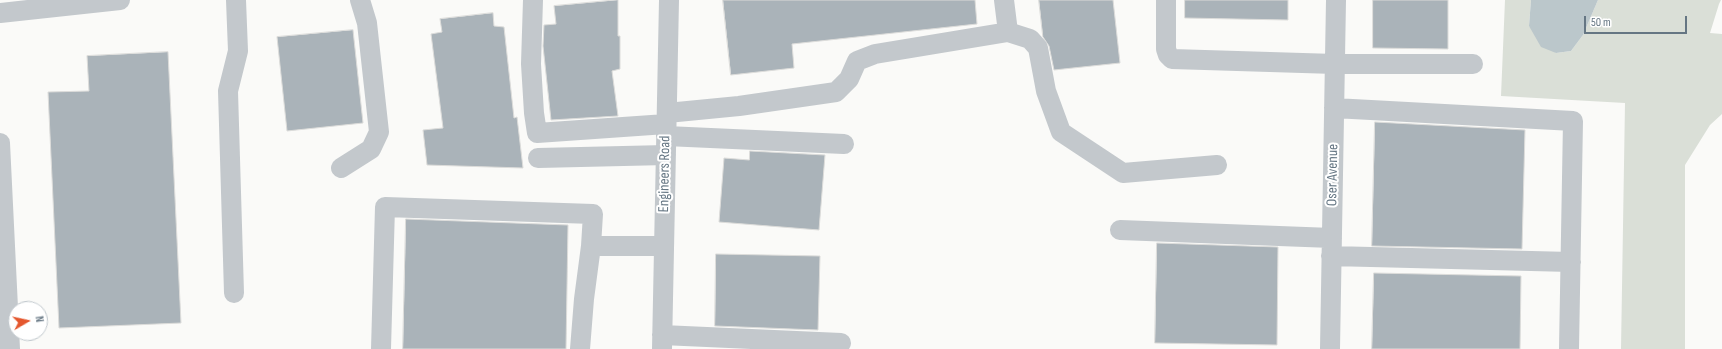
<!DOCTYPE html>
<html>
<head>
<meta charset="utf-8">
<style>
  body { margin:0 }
  #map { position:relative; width:1722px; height:349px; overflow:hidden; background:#fafaf8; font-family:"Sofia Sans Condensed",sans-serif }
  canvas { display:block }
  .north { position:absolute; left:8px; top:301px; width:40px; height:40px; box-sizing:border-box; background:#fff; border:1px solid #c1c8cd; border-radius:50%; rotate:81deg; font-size:11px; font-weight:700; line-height:16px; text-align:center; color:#657683 }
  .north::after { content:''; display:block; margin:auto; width:14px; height:18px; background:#e4572e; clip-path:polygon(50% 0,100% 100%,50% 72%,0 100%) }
  .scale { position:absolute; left:1584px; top:16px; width:103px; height:18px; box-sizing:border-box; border:2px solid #657683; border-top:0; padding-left:5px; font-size:12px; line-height:14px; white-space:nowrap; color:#657683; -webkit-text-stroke:3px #fff; paint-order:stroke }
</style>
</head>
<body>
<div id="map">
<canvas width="1722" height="349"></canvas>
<div class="north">N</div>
<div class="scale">50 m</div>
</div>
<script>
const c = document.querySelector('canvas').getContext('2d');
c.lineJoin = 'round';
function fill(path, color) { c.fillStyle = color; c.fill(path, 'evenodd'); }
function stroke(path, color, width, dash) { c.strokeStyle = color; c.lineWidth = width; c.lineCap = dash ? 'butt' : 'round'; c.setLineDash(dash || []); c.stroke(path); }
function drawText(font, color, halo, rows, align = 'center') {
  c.font = font + ' "Sofia Sans Condensed",sans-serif'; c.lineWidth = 4; c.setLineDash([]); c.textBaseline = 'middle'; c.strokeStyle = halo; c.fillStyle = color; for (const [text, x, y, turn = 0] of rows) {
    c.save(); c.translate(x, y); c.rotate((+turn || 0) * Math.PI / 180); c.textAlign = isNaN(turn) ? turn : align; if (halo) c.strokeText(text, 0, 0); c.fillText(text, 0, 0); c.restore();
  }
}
const green = new Path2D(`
  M1505,0H1531L1529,26L1556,53L1571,51L1583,35L1598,0H1721L1719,4L1710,33L1722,34V114L1710,125L1685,165V349H1621L1625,103L1501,96Z`);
const water = new Path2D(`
  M1531,0H1598L1583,35L1571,51L1556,53L1541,47L1529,26Z`);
const building = new Path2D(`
  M618,0V36H620V69L612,71L618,116L551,120L543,46L544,25L556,24L554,6Z
  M723,0H975L977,24L792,44L794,68L731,75Z
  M1039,0H1113L1120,63L1054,70L1049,46L1043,37Z
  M1185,0H1288V20L1185,18Z
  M1373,0H1448V49L1373,48Z
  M493,13L494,26L504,27L514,118L517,117L523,168L427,165L423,130L443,128L431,34L442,32L440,19Z
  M353,30L363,123L287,131L277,37Z
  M168,52L181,323L59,328L48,92L89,91L87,56Z
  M1375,122L1525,130L1522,249L1372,246Z
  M750,151L825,155L819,230L719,222L724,158L749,160Z
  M406,219L568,225L566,349H403Z
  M1157,243L1278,247L1277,345L1155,343Z
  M716,254L820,256L818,330L715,326Z
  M1374,273L1521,276L1520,349H1372Z`);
const minor = new Path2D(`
  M533,0L531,64L534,113L537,133L666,124
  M1166,0V49L1168,55L1172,59L1335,64H1473
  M0,13L120,0
  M1008,32L1030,39L1038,48L1046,91L1061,132L1123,173L1217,165
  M1334,108L1573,121L1569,349
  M667,113L739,106L836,92L849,79L857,61L875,54L1008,32L1004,0
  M666,136L844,144
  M0,143L10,349
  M538,158L666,155
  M341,168L371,149L379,132L367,23L360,0
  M1120,230L1332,238
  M1331,256L1571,262
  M234,293L228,91L238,51L236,0
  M662,335L841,343
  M381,349L385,207L593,214L591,246H664
  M580,349L584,299L591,246
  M662,349L669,0
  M1330,349L1336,0`);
const streetNames = [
  ["Engineers Road",665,174,-89],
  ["Oser Avenue",1333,175,-89]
];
fill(green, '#dadfd7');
fill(water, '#bbc7cb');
fill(building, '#aab3b9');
stroke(building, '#dcdcda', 1);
stroke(minor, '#c3c8cc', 20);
drawText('15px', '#657683', '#fff', streetNames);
</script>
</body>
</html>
